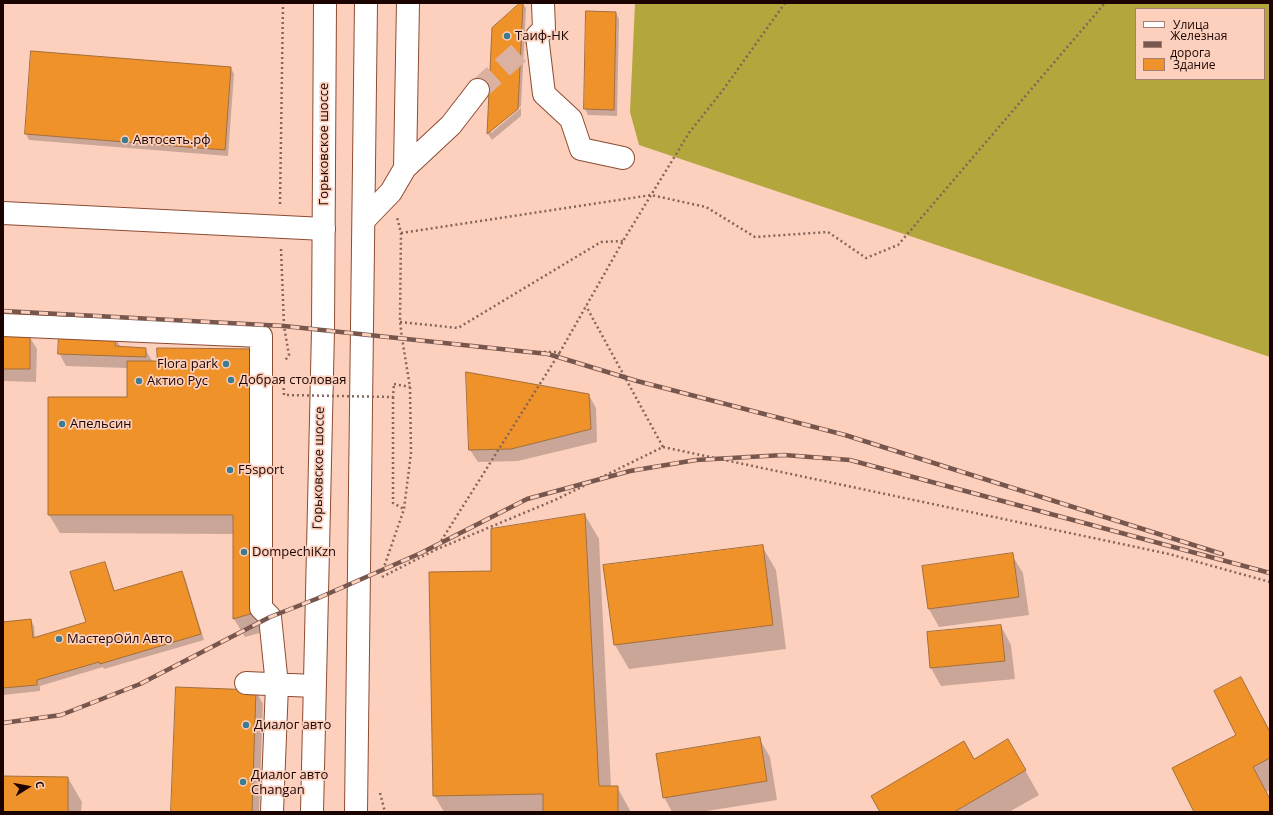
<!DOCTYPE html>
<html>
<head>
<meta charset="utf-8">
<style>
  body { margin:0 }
  #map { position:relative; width:1273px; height:815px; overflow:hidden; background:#fdd0be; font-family:"Open Sans",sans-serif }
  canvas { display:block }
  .frame { position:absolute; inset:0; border:4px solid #1b0400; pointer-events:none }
  .legend { position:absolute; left:1135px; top:8px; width:130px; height:72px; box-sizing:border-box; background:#fdd0be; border:1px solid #a37e72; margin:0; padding:5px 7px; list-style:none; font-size:12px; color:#1b0400 }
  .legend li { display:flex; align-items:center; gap:8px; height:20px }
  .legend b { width:20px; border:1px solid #a37e72 }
  .north { position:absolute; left:8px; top:767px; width:40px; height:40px; -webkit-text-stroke:3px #fdd0be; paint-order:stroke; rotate:79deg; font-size:11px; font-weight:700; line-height:16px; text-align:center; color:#1b0400 }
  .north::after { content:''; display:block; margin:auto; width:14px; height:18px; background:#1b0400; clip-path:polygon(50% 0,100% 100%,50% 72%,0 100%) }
</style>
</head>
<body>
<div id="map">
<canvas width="1273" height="815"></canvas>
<div class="frame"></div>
<ul class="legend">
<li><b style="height:5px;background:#fff"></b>Улица</li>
<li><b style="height:5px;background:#77574d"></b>Железная дорога</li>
<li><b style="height:11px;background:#f0922a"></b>Здание</li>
</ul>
<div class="north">С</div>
</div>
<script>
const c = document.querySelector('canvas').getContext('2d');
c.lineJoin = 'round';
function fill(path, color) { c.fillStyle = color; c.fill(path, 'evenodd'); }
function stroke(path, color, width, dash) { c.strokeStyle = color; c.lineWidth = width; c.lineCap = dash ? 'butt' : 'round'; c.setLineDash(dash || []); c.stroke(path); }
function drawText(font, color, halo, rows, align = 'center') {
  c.font = font + ' "Open Sans",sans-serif'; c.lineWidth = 3.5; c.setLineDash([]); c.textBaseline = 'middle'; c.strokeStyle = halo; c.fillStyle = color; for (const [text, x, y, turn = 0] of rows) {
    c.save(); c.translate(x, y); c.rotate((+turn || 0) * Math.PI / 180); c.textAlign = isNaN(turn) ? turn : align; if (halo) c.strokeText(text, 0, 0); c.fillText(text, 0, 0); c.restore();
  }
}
const forest = new Path2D(`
  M635,3H1270V357L639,145L630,112ZM1136,9H1264V79H1136Z`);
const shadow = new Path2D(`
  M522,3L526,8L521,106L491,130V133L521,108V116L492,140L488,134L493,28Z
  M616,13L619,19L617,116L588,115L585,109Z
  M231,68L234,74L228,156L29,140L26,134Z
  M3,336H29L37,349L36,382L3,381Z
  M115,337L121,348L145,349L153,362L256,350L267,631L245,637L234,619V534L60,533L49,515L128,398V368L66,366L59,353Z
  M589,395L596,408L597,442L518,461L478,462L470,450Z
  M585,515L599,539L611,787H617L631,812H444L434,795L492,572Z
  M762,546L776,570L786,649L629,669L615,645Z
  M1012,555L1023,573L1029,615L939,627L929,609Z
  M104,564L108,570L115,592L182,572L185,578L204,640L104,669L103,667L40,686V691L3,695V623L31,620L34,626L35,638L87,622Z
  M1001,626L1011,645L1015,679L941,686L931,668Z
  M1241,678L1270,731V790L1266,792L1270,799V812H1195L1237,735Z
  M256,691L263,704L259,812H172Z
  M759,738L770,757L777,800L700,812H672L664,797Z
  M1008,740L1039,795L1009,812H881Z
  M3,777L68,778L82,802L81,812H3Z`);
const building = new Path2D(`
  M520,3H523L518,109L487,134L492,28Z
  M586,11L616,12L614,110L584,109Z
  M31,51L231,67L225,150L25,134Z
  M59,334L116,336L115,346L146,348V357L58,354Z
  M3,335H30V369H3Z
  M157,348L257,349V612L233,619V515H48V397H127V361H157Z
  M466,372L589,394L591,429L511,449L469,450Z
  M585,514L599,786H618V812H543V794L433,796L429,572L491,571V529Z
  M763,545L773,625L614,645L603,565Z
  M1013,553L1019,597L928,609L922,566Z
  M105,562L114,591L182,571L201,634L100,664L99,662L37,680V685L3,688V622L31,619L33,638L86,622L70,572Z
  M1001,625L1005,661L930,668L927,632Z
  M1241,677L1270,732V758L1253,767L1270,799V812H1194L1172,768L1236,735L1214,691Z
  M176,687L256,690L252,812H171Z
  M760,737L767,781L663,798L656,754Z
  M1008,739L1026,770L954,812H880L871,796L964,741L974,759Z
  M3,776L68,777V812H3Z`);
const minorTunnel = new Path2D(`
  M478,90L537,36`);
const path = new Path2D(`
  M280,204L283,3
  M401,233L651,195L706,207L755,237L828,232L866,258L898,245L1105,3
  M281,249L284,326L289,355L284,362
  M400,322L458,328L601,242L623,241
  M534,352H560L623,241L689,133L723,90L785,3
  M394,384L410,387
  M393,397V503L404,509
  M663,447L1169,554L1270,582
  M436,549L560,352
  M383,570L404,509L411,453L410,387L402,338L400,322L401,233L397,217
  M382,577L435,550L555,500L663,447L586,306
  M380,793L385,812`);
const minor = new Path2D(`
  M543,3L544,29L537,36L544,94L571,119L581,149L623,158
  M405,168L408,3
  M3,213L324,229
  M364,220L391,192L405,168L451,125L478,90
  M3,325L261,336V608L270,617L277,685L272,812
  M246,683L314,686`);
const major = new Path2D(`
  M312,812L323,330L325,3
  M356,812L366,3`);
const rail = new Path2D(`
  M3,311L284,326L548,354L637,381L845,435L1222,554
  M3,723L61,715L140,684L270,617L316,599L421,553L527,499L630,471L696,460L784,455L850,460L1270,573`);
const pathBridge = new Path2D(`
  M283,378L284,395L393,397L394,384`);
const markers = [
  [507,36,4,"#3c7b90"],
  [125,140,4,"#3c7b90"],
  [226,364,4,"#3c7b90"],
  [231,380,4,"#3c7b90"],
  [139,381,4,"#3c7b90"],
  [62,424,4,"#3c7b90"],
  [230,470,4,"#3c7b90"],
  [244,552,4,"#3c7b90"],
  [59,639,4,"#3c7b90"],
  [246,725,4,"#3c7b90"],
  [243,782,4,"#3c7b90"]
];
const poiNames = [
  ["Таиф-НК",515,36],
  ["Автосеть.рф",133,140],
  ["Flora park",218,364,"right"],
  ["Добрая столовая",239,380],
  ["Актио Рус",147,381],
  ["Апельсин",70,424],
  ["F5sport",238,470],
  ["DompechiKzn",252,552],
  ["МастерОйл Авто",67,639],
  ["Диалог авто",254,725],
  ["Диалог авто",251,775],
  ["Changan",251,790]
];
const streetNames = [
  ["Горьковское шоссе",324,144,-90],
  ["Горьковское шоссе",319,468,-89]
];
fill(forest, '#b3a63c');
fill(shadow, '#0003');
fill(building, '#f0922a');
stroke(building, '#a36e3b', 1);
stroke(minorTunnel, '#dbb1a2', 22, [22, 11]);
stroke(minor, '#8d4c32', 24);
stroke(major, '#8d4c32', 24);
stroke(path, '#856459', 2.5, [2, 3]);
stroke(minor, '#fff', 22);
stroke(major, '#fff', 22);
stroke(rail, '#77574d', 4.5);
stroke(rail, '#fdd0be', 3, [9]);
stroke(pathBridge, '#856459', 2.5, [2, 3]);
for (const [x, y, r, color] of markers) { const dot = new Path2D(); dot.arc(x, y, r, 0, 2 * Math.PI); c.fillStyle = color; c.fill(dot); stroke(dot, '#fdd0be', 1.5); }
drawText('13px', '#1b0400', '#fdd0be', poiNames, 'left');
drawText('13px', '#1b0400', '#fdd0be', streetNames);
</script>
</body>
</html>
